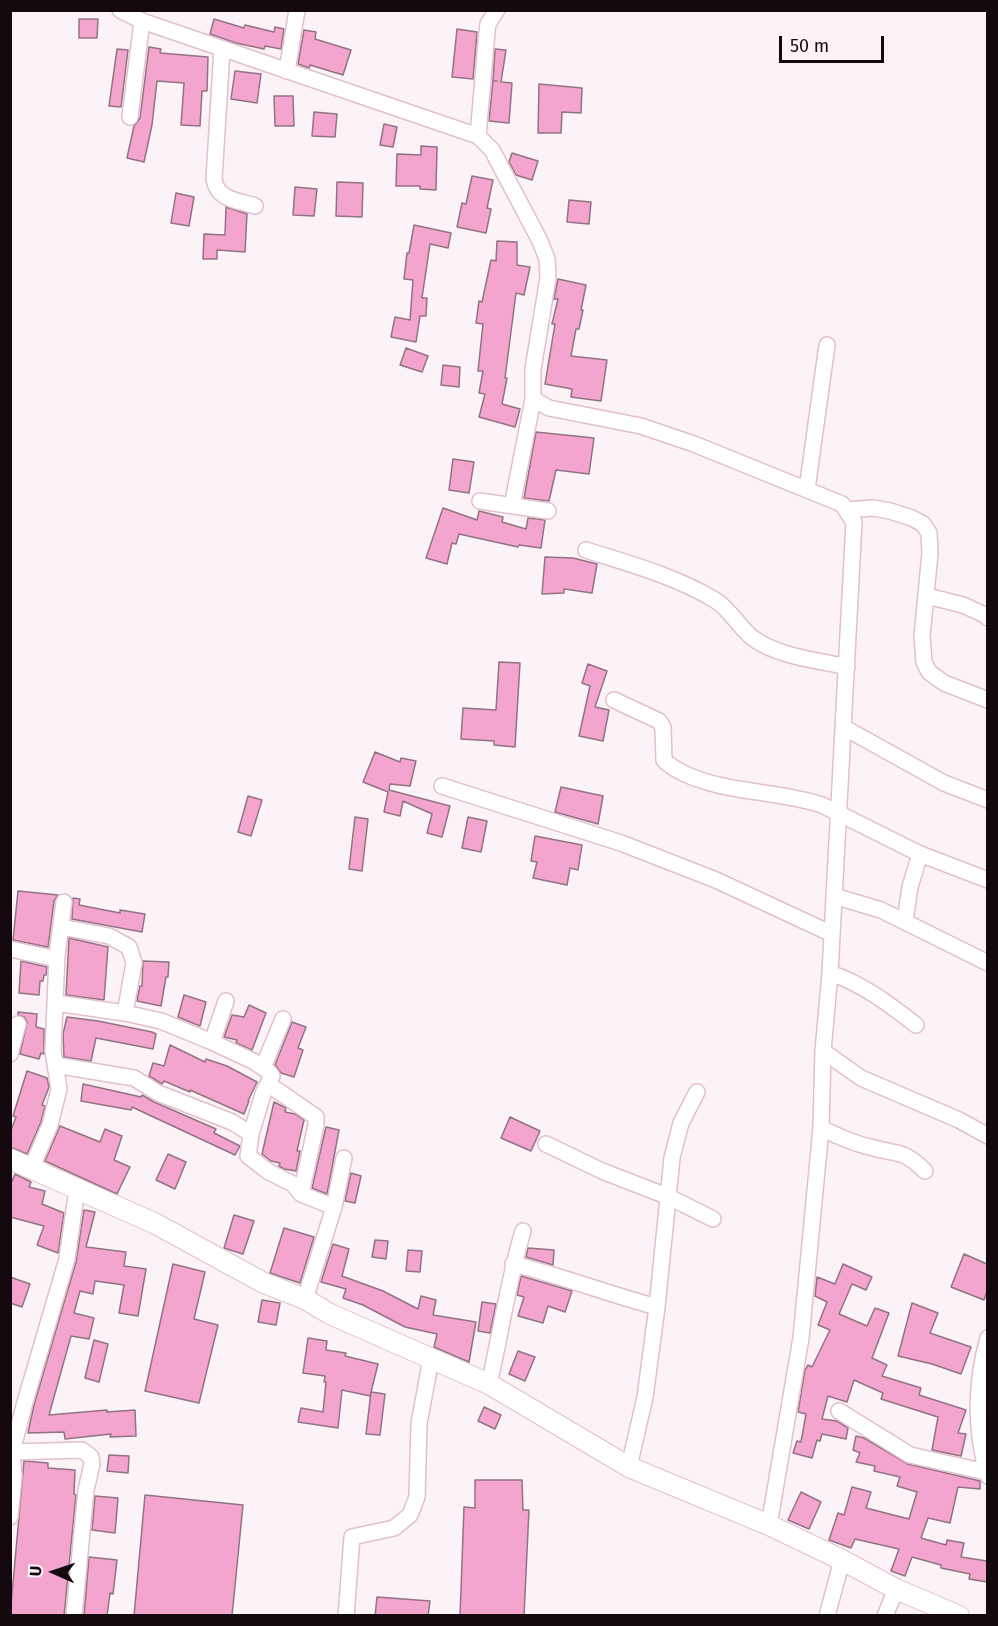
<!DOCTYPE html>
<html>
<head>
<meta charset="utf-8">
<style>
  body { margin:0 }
  #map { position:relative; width:998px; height:1626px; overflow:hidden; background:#fbf3f7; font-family:"Fira Sans",sans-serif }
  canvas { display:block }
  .frame { position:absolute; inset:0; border:12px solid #14090e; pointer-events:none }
  .north { position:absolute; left:24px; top:1542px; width:60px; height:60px; -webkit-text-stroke:4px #fbf3f7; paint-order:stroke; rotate:273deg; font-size:16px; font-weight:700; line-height:24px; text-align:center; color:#14090e }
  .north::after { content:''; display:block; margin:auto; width:21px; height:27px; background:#14090e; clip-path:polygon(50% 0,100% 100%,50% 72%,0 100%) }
  .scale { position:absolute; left:779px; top:36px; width:105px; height:27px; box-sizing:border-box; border:3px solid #14090e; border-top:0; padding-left:8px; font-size:18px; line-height:21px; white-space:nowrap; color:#14090e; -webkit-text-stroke:4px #fbf3f7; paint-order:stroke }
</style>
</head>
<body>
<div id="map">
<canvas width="998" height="1626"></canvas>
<div class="frame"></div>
<div class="north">U</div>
<div class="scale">50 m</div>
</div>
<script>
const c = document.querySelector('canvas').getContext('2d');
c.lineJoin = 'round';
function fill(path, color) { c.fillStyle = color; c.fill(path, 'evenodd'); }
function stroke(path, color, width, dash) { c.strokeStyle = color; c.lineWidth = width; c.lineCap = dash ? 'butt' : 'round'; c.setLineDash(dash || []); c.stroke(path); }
const building = new Path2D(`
  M79,19H98L97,38H79Z
  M214,19L244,28L245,25L274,32L275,27L284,29L281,49L265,46L264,49L236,43L210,34Z
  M457,29L477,32L473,79L452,77Z
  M304,30L316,32L315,39L351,50L343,75L310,65L309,68L298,64Z
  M149,47L161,49L160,53L208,57L207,91H202L200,126L181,125L184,83L157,81L152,125L144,162L127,158L134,126L140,118Z
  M117,49L128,50L121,107L109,106Z
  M495,49L506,50L501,82L512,83L509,123L489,121L493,81H497H493Z
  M235,71L261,74L257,103L231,99Z
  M539,84L582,88L581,113L562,112L561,133H538Z
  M274,96H293L294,126H275Z
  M314,112L337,114L335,137L312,136Z
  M384,124L397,127L393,147L380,145Z
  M421,146L437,147L436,190L420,189V186H396L397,154L421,155Z
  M512,153L538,161L532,180L516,175L509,162Z
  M472,176L493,180L487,208L491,209L486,233L457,227L462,203L466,204Z
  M337,182L363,183L362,217L336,216Z
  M295,187L317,189L314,216L293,215Z
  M176,193L194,197L189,226L171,223Z
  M569,200L591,202L589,224L567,222Z
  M226,207L247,214L245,252L217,250V259H203L204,234L225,235Z
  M414,225L451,233L448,248L430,244L422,298H427L426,316H420L416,342L391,337L395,317L410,320L413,280L404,279L407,253H409Z
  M497,241L517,242V265L530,267L524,295L516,293L505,378H507L502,404L520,409L515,427L479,417L485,394L479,393L483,371H478L483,324L476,323L479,301L482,302L491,260L496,261Z
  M558,279L586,285L581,310H583L579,329H576L571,356L607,360L601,401L571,397L572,389L545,384L555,324H552L558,299H554Z
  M406,348L428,356L422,372L400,365Z
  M443,365L460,367L459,387L441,385Z
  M536,432L594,438L589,474L556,470L549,501L524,498Z
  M453,459L474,462L469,493L449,490Z
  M443,508L477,520L479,511L503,517L502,522L526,529L528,518L545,520L541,548L519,545L518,547L459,534L456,544L452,543L447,564L426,558Z
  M545,557L573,558L597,564L592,593L564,589V593L542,594Z
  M499,662L520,663L515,747L494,745V741L461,739L463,708L496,710Z
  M588,664L607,671L595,707L609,710L603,741L579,736L590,686L582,683Z
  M375,752L400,762L401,758L416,761L410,786L390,784L389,790L450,806L442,837L427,833L432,814L403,801L400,816L384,812L388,792L363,782Z
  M561,787L603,796L598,824L555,812Z
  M248,796L262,800L251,836L238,832Z
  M355,817L368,819L362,871L349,869Z
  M468,817L487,821L481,852L462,848Z
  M535,836L582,845L578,870L570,868L567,885L533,878L537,862L531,861Z
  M18,891L58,895L54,901L48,947L13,940Z
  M73,898L80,899L79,905L120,913V910L145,914L142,932L72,919Z
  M69,938L108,947L104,1000L66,995Z
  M21,961L47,967L46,975H44L43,981H40L39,995L19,993Z
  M143,961L169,962L168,977H166L161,1006L137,1001L140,986H142Z
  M184,995L206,1002L200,1026L178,1017Z
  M249,1005L266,1013L252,1050L236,1043L237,1040L224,1037L232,1015L244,1017Z
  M18,1012L37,1014L36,1027L44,1029V1054L41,1053L39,1059L20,1054L27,1022L24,1017L18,1015Z
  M67,1017L98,1021L152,1032L156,1034L153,1049L96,1038L91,1061L64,1057L63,1034Z
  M292,1022L306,1027L298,1048L303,1050L294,1077L281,1073L275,1065Z
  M170,1045L205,1062L206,1059L227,1066L257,1082L248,1101H249L244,1114L190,1090V1092L164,1081L162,1084L149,1076L153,1063L164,1066Z
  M27,1071L47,1078L49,1087L42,1105L45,1106L41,1122L27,1154L10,1147V1133L16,1117L13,1116Z
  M83,1084L141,1097L142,1095L154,1102L216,1129L214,1133L240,1146L235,1155L132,1107L131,1110L81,1101Z
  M274,1102L286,1108L285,1112L295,1114L304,1120L297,1151H300L296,1171L284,1169L279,1166L280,1163L271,1161L262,1154Z
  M510,1117L540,1131L531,1151L501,1138Z
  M60,1126L100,1142L105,1129L122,1136L114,1160L130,1167L117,1194L45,1161Z
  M326,1127L339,1130L327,1194L312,1188Z
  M168,1154L186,1162L175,1189L156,1180Z
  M351,1173L361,1176L355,1203L345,1201Z
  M15,1174L31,1182L29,1187L45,1191L42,1204L64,1213L58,1253L37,1245L44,1226L10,1217V1186Z
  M84,1210L95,1212L86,1247L126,1252L124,1266L146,1269L138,1316L119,1313L124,1285L95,1281L93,1294L80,1291L74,1313L94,1318L89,1339L71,1336L49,1415L107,1410V1412L135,1410L136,1436L110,1437L111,1434L65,1439L64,1432L28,1433L34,1405L76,1262Z
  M234,1215L254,1221L243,1254L224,1248Z
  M284,1228L314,1237L300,1283L270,1273Z
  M375,1240L388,1241L386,1259L372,1257Z
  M333,1244L349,1249L342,1276L383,1291L418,1309L421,1296L436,1300L433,1315L476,1322L469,1362L434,1347L437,1334L405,1327L363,1305L343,1298L346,1289L321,1282Z
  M528,1248L554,1250L553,1265L526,1257Z
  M408,1250L422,1251L420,1272L406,1271Z
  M964,1254L987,1264V1291L984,1300L951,1287Z
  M173,1264L205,1272L194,1319L218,1325L199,1403L145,1391Z
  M843,1264L872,1277L866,1290L852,1284L839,1314L867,1326L875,1308L889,1313L872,1358L887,1365L882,1376L921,1388L919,1395L966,1410L958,1433L966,1434L961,1456L932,1450L938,1417L881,1399L883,1393L854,1380L847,1402L828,1396L822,1419L837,1421L848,1428L846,1439L822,1434L820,1441L817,1440L812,1458L793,1453L797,1441L801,1442L806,1414L798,1412L805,1370L808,1365L812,1367L830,1330L818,1325L827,1302L815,1296L817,1277L835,1284Z
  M521,1276L572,1291L565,1312L548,1306L543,1323L518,1316L524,1297L517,1295Z
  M10,1277L30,1284L22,1307L10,1303Z
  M262,1300L280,1303L276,1325L258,1322Z
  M482,1302L496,1304L490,1333L478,1331Z
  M912,1303L938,1313L930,1333L971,1347L961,1374L932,1364L898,1356Z
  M308,1338L327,1341L326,1350L346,1353L345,1356L378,1364L370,1396L342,1390L338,1428L298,1422L301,1408L323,1412L326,1382H324L325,1376L303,1373Z
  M94,1340L108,1344L99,1382L85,1378Z
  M518,1351L535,1357L525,1381L509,1374Z
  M371,1392L385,1394L380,1435L366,1434Z
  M484,1407L501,1415L495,1429L478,1421Z
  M856,1436L864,1438L908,1464L980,1481V1489L958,1487L950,1523L928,1518L921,1538L946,1545L947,1540L964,1543L961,1557L987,1561V1582L969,1579L970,1574L941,1568V1565L912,1557L905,1576L891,1571L899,1549L855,1539L851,1548L829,1540L838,1513L844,1515L852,1487L871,1492L866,1508L909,1519L917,1492L897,1486L900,1477L874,1471L875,1466L856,1462L860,1453L853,1450Z
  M109,1455L129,1456L128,1473L107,1471Z
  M24,1461L48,1463V1468L75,1470L74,1494L76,1495L64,1616H10Z
  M475,1480H522L523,1510H529L524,1616H460L464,1507L475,1508Z
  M801,1492L821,1502L809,1529L788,1520Z
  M145,1495L243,1505L232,1616H134Z
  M95,1496L118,1498L115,1533L92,1530Z
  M89,1557L117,1560L113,1594L110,1593L107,1616H84Z
  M377,1597L430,1601L428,1616H375Z`);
const minor = new Path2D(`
  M120,10L142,21L478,136L492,150L540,241L547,259L548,278L533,369V399L512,506
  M222,49L214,179C217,200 237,200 255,206
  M287,71L297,10
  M130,117L142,21
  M478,136L487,32L488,24L497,10
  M533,399L549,408L641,426L694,444L842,504L854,522L830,973L823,1051L821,1128L801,1338L769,1525
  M807,489L827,345
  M480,501L548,511
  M847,510L873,508L890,511L912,518L923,524L929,533L930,553L922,636L924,662L929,672L944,683L988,700
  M586,550C630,564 675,576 715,600C731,610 739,628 754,639C780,657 817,660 847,667
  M927,596L963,605L985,615L988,618
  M614,700L659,721L663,727L664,760C669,766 676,769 683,773C727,794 777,790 822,805L920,854L988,880
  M845,728L944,783L988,800
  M442,786L621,843L716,880L832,934
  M834,896L881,910L988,963
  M905,921L910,887L920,854
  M61,927L109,936L129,947L134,963L125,1013
  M10,949L57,959
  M830,973C863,984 889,1004 916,1025
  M56,1003L125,1013L161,1021L212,1042L253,1061L268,1071L272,1076L264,1091L251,1134
  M212,1042L226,1001
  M823,1051L861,1078L959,1120L988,1136
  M10,1054L18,1024
  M55,1065L134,1078L158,1093L232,1122L251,1134L248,1156L269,1172L293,1184L301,1194L334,1207L305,1299
  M263,1067L283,1019
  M268,1084L316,1117V1125L301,1194
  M821,1128C837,1136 852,1143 870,1147C897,1155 903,1149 925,1171
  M546,1144L602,1171L669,1197L713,1219
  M32,1167L50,1125L59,1089L53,1051L57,955L64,902
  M334,1207L344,1158
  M513,1264C562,1276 608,1294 657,1307
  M988,1338C975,1384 975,1431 988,1476
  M489,1384C501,1333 508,1281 523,1231
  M839,1411L910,1455L986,1472
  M12,1452L82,1450L91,1457L92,1464L86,1490L74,1616
  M629,1467L645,1397L657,1307L672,1158L681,1123L697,1092
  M10,1517L14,1476L12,1452L25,1402L67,1259L77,1189
  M346,1616L352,1537L394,1528L410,1515L417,1497L419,1423L431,1359
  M827,1616L842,1560
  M885,1616L896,1589`);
const tertiary = new Path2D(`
  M10,1159L156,1224L264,1283L305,1299L330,1314L489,1384L629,1467L769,1525L842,1560L896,1589L959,1616`);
fill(building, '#f4a5cd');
stroke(building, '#927382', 1.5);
stroke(minor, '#e2bfcf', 18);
stroke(tertiary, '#e2bfcf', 22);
stroke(minor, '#fff', 15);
stroke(tertiary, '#fff', 20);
</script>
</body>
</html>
